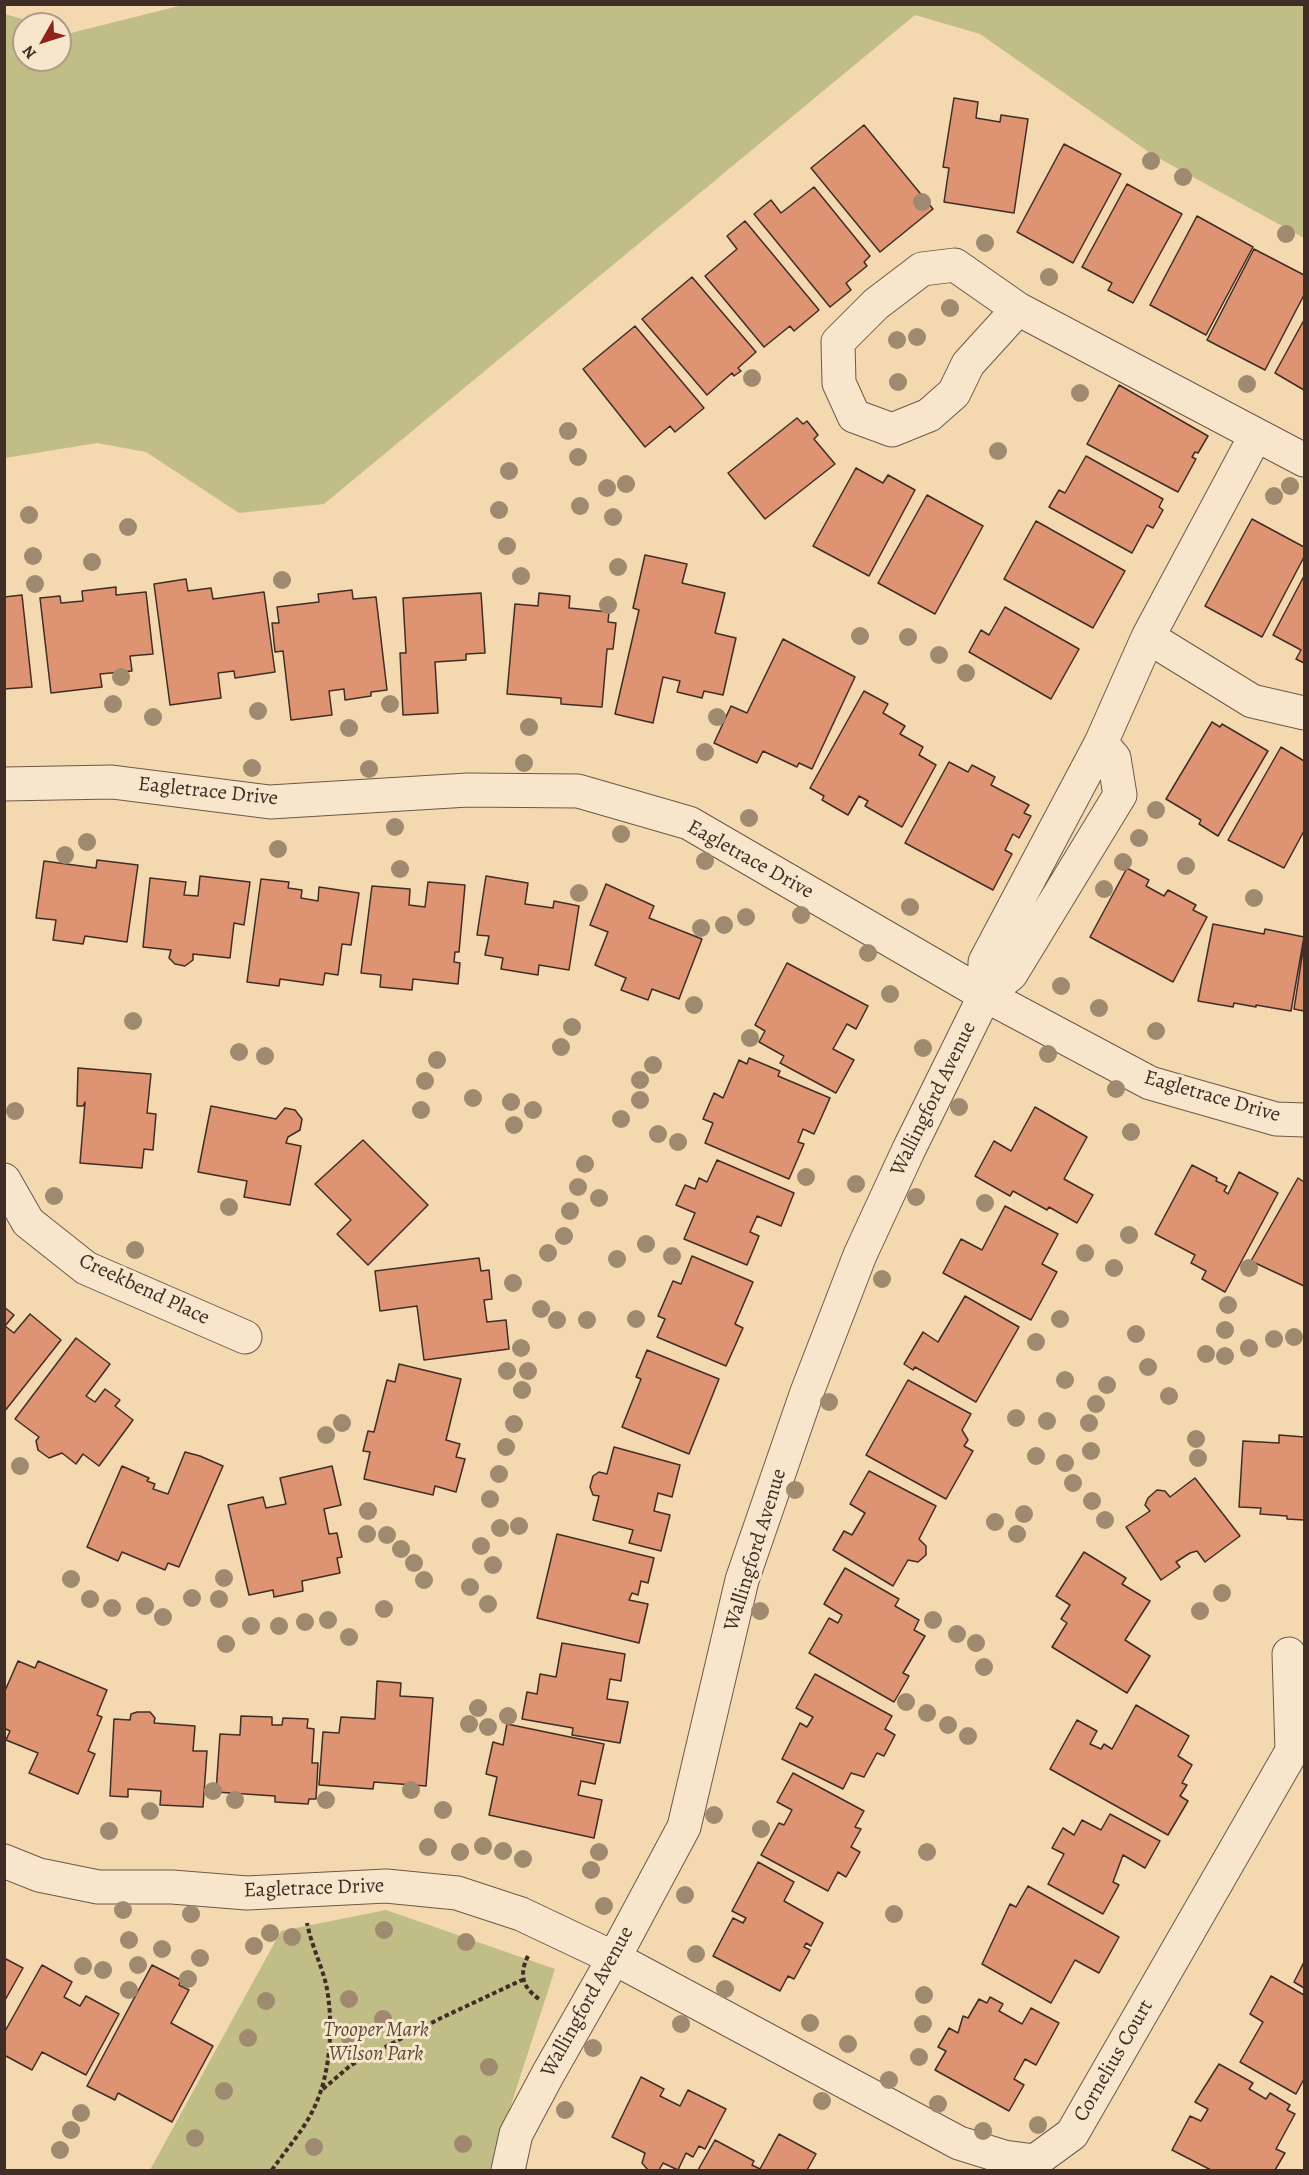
<!DOCTYPE html>
<html>
<head>
<meta charset="utf-8">
<style>
  body { margin:0 }
  #map { position:relative; width:1309px; height:2175px; overflow:hidden; background:#f4d8b0; font-family:Alegreya,serif }
  canvas { display:block }
  .frame { position:absolute; inset:0; border:6px solid #402d26; pointer-events:none }
  .north { position:absolute; left:12px; top:12px; width:60px; height:60px; box-sizing:border-box; background:#f8e6cc; border:2px solid #ae9c8a; border-radius:50%; rotate:231deg; font-size:16px; font-weight:700; line-height:24px; text-align:center; color:#402d26 }
  .north::after { content:''; display:block; margin:auto; width:21px; height:27px; background:#8f2418; clip-path:polygon(50% 0,100% 100%,50% 72%,0 100%) }
</style>
</head>
<body>
<div id="map">
<canvas width="1309" height="2175"></canvas>
<div class="frame"></div>
<div class="north">N</div>
</div>
<script>
const c = document.querySelector('canvas').getContext('2d');
c.lineJoin = 'round';
function fill(path, color) { c.fillStyle = color; c.fill(path, 'evenodd'); }
function stroke(path, color, width, dash) { c.strokeStyle = color; c.lineWidth = width; c.lineCap = dash ? 'butt' : 'round'; c.setLineDash(dash || []); c.stroke(path); }
function drawText(font, color, halo, rows, align = 'center') {
  c.font = font + ' Alegreya,serif'; c.lineWidth = 6; c.setLineDash([]); c.textBaseline = 'middle'; c.strokeStyle = halo; c.fillStyle = color; for (const [text, x, y, turn = 0] of rows) {
    c.save(); c.translate(x, y); c.rotate((+turn || 0) * Math.PI / 180); c.textAlign = isNaN(turn) ? turn : align; if (halo) c.strokeText(text, 0, 0); c.fillText(text, 0, 0); c.restore();
  }
}
const green = new Path2D(`
  M187,4L1304,5V238L1153,155L980,34L915,15L324,504L239,513L146,452L97,443L5,458V14L40,24H24V60H60V30L71,33Z
  M386,1910L555,1969L490,2170H150L281,1931Z`);
const building = new Path2D(`
  M954,98L978,102L976,118L1000,122L1001,115L1028,119L1014,213L944,202L949,168L943,167Z
  M864,125L933,209L880,252L811,168Z
  M1064,144L1121,174L1073,263L1017,232Z
  M1127,184L1182,214L1133,303L1108,290L1112,283L1082,267Z
  M814,187L870,256L864,262L867,266L846,283L851,290L830,307L754,214L771,200L781,213Z
  M1197,216L1253,247L1206,335L1150,305Z
  M745,221L819,310L794,331L790,326L764,347L705,276L737,249L727,236Z
  M1254,249L1304,275V295L1265,370L1207,340Z
  M692,277L756,352L738,368L741,371L734,376L732,373L707,395L642,319Z
  M1304,320V390L1275,373Z
  M635,326L704,408L675,432L670,426L645,447L583,369Z
  M1119,385L1208,436L1198,453L1195,452L1192,457L1196,459L1178,492L1087,444Z
  M797,418L803,424L807,421L818,435L814,439L835,464L765,519L728,473Z
  M1086,456L1163,499L1159,507L1163,510L1153,528L1147,525L1132,553L1049,507L1059,490L1065,493Z
  M856,468L883,483L888,475L915,490L869,576L813,546Z
  M927,495L983,526L935,614L878,583Z
  M1252,519L1304,547V557L1262,637L1205,606Z
  M1036,521L1125,571L1093,628L1004,579Z
  M645,555L687,564L682,583L725,593L715,633L736,638L723,695L704,691L702,698L677,692L680,681L663,677L653,723L615,714L639,610L633,608Z
  M1304,576V663L1296,659L1301,650L1273,635Z
  M186,579L188,591L211,588L213,599L264,592L275,672L235,678L234,671L218,673L221,698L170,705L154,584Z
  M116,587V595L146,592L153,654L130,656L132,671L100,674L102,687L51,693L40,598L60,596L61,603L83,601L82,591Z
  M352,590L353,599L376,597L387,690L371,692V696L345,700L344,689L329,691L332,715L291,720L283,651L275,652L272,623H279L277,607L319,602L318,594Z
  M481,593L485,653L466,654V660L435,662L438,713L403,715L400,653H406L403,598Z
  M539,593L570,596L569,608L609,612L608,622L616,623L613,649H607L602,707L561,704V698L507,694L515,604L538,606Z
  M22,595L32,687L4,689V597Z
  M1005,607L1079,649L1051,699L969,652L981,630L989,635Z
  M783,639L855,677L812,769L799,763L797,767L763,751L757,763L714,743L731,706L747,713Z
  M864,691L888,704L883,713L905,726L900,734L923,747L919,755L936,765L902,827L865,806L868,801L859,796L848,815L822,800L824,796L810,788Z
  M1212,722L1220,727L1222,724L1268,751L1218,836L1199,824L1201,820L1166,799Z
  M1281,747L1304,761V831L1284,868L1228,840Z
  M949,762L968,772L972,765L995,777L991,785L1029,805L1024,813L1031,816L1019,838L1013,834L1005,850L1012,854L993,890L905,843Z
  M97,860L138,865L127,942L85,936L83,944L53,940L56,920L36,918L44,861L96,868Z
  M1127,868L1149,880L1146,886L1164,896L1168,890L1196,905L1193,910L1207,917L1173,982L1090,937Z
  M200,876L250,882L244,925L234,923L230,958L193,954V960L185,966L175,964L169,958L171,950L143,947L150,878L186,882L184,895L198,896Z
  M486,876L528,883L525,904L553,908L554,901L579,906L569,970L539,965L538,975L501,969L503,958L485,955L489,936L477,935Z
  M261,879L289,882L288,888L302,890L301,898L318,901L319,887L359,893L351,945L342,944L338,975L325,973L323,985L280,979L279,986L247,982Z
  M428,882L465,885L459,952H455L454,962L460,963L458,984L413,979L412,990L380,987L381,975L361,973L372,886L410,889L409,905L425,907Z
  M606,884L654,906L649,918L702,939L679,999L652,989L648,1000L621,990L626,978L595,965L608,932L590,925Z
  M1213,924L1264,934L1265,929L1304,937L1291,1011L1256,1005V1007L1234,1003L1233,1007L1198,1001Z
  M1304,944V1011L1294,1009Z
  M787,963L868,1006L856,1029L847,1024L833,1049L854,1060L836,1093L780,1063L784,1056L759,1042L765,1031L755,1025Z
  M749,1058L780,1071L778,1076L830,1098L814,1134L803,1129L798,1142L804,1144L789,1179L705,1143L713,1123L703,1119L714,1093L723,1098L739,1060L747,1064Z
  M78,1068L151,1074L147,1113L156,1114L153,1150L144,1149L142,1168L80,1163L85,1102L83,1106H77Z
  M211,1106L276,1119L285,1108L295,1110L302,1119L300,1130L288,1137L286,1143L301,1146L290,1205L244,1197L247,1181L198,1172Z
  M1035,1107L1087,1137L1064,1179L1093,1195L1077,1223L1049,1207L1047,1210L1013,1191L1010,1196L975,1176L994,1141L1011,1151Z
  M363,1140L428,1205L368,1265L337,1234L351,1220L315,1184Z
  M717,1160L794,1193L781,1226L757,1216L750,1232L759,1236L747,1265L684,1239L695,1213L676,1205L685,1185L695,1189L699,1178L707,1182Z
  M1192,1165L1217,1178L1216,1181L1227,1186L1224,1191L1228,1194L1239,1172L1278,1193L1225,1292L1202,1279L1206,1271L1191,1263L1195,1255L1155,1234Z
  M1298,1178L1304,1182V1286L1251,1261Z
  M1005,1206L1058,1234L1042,1264L1057,1272L1031,1320L943,1273L961,1239L982,1250Z
  M692,1256L753,1282L735,1324L743,1328L726,1366L657,1337L665,1319L658,1316L673,1281L681,1284Z
  M479,1258L481,1271L489,1270L492,1299L484,1300L487,1322L506,1320L509,1349L424,1360L417,1306L380,1311L375,1271Z
  M965,1296L1019,1327L976,1402L915,1367L913,1370L904,1364L923,1332L938,1342Z
  M4,1307L14,1315L5,1326L14,1333L30,1314L61,1340L4,1412Z
  M76,1338L110,1364L86,1396L95,1402L105,1389L120,1400L115,1406L133,1420L99,1466L83,1454L76,1464L62,1453L49,1458L38,1450L36,1441L39,1437L15,1419Z
  M647,1350L719,1379L689,1454L622,1427L641,1379L636,1377Z
  M399,1364L461,1379L446,1440L460,1444L456,1457L465,1459L456,1492L435,1486L433,1495L364,1479L370,1452L363,1451L368,1431L374,1432L387,1380L395,1382Z
  M908,1380L971,1414L962,1430L968,1440L964,1446L973,1451L946,1499L866,1455Z
  M1279,1435L1304,1437V1520L1287,1519V1516L1260,1514L1261,1508L1239,1507L1243,1441L1279,1443Z
  M614,1447L680,1465L672,1497L658,1493L654,1511L670,1515L661,1551L629,1543L633,1530L593,1520L599,1496L593,1495L590,1487L593,1476L599,1472L607,1474Z
  M185,1452L200,1456L223,1466L179,1567L168,1563L165,1570L122,1552L118,1561L87,1547L122,1466L149,1478L147,1481L155,1484L153,1489L168,1494Z
  M332,1466L341,1505L324,1509L329,1534L337,1533L342,1557L337,1558L340,1573L302,1581L303,1591L274,1597L273,1590L249,1595L228,1505L263,1497L266,1508L286,1504L280,1478Z
  M869,1471L936,1506L919,1539L926,1546V1555L918,1562L908,1560L893,1586L833,1550L844,1531L852,1535L865,1513L850,1504Z
  M1195,1478L1240,1536L1205,1562L1197,1551L1190,1553L1176,1562L1180,1567L1161,1580L1126,1527L1150,1511L1145,1505L1148,1498L1157,1490L1165,1491L1170,1497Z
  M557,1534L654,1558L648,1583L641,1581L638,1595L632,1593L629,1600L648,1604L639,1643L537,1618Z
  M1084,1552L1126,1578L1122,1584L1150,1601L1125,1640L1150,1656L1127,1693L1052,1647L1067,1623L1061,1619L1070,1605L1056,1596Z
  M845,1568L899,1599L895,1606L919,1620L914,1630L925,1636L903,1673L909,1676L894,1702L809,1653L829,1618L838,1623L842,1615L824,1604Z
  M562,1643L625,1654L621,1681L610,1679L607,1699L628,1702L620,1743L572,1735L573,1728L522,1719L527,1692L537,1694L540,1674L556,1677Z
  M18,1661L35,1668L38,1661L107,1690L97,1715L102,1717L88,1751L95,1754L78,1794L29,1773L38,1753L6,1740L10,1731L4,1728V1693Z
  M815,1674L892,1716L885,1729L895,1735L884,1756L877,1753L864,1777L851,1773L843,1789L782,1759L800,1723L807,1727L813,1717L796,1708Z
  M377,1681L401,1683L400,1696L433,1698L426,1786L374,1782L373,1789L319,1785L323,1732L339,1733L341,1717L375,1719Z
  M1136,1705L1189,1736L1178,1756L1192,1765L1182,1783L1187,1785L1180,1796L1188,1801L1168,1835L1050,1769L1077,1720L1097,1731L1090,1744L1101,1749L1104,1744L1112,1749Z
  M137,1712H150L155,1718L154,1723L195,1726L193,1751H207L203,1807L160,1805L161,1791L128,1789V1797L110,1796L114,1719L130,1720L131,1714Z
  M241,1716L272,1717V1725H282L283,1718L308,1719L307,1728L314,1729L312,1763H318L316,1799H309L308,1804L275,1802V1796L216,1792L220,1734L240,1735Z
  M507,1724L604,1744L595,1784L581,1781L578,1795L602,1800L594,1838L489,1815L497,1777L486,1774L493,1742L503,1745Z
  M793,1773L864,1811L855,1827L861,1829L851,1847L860,1852L846,1877L838,1872L828,1891L761,1855L779,1823L784,1825L792,1810L777,1802Z
  M1110,1814L1160,1841L1145,1868L1123,1855L1113,1882L1119,1885L1103,1914L1048,1884L1064,1854L1052,1848L1063,1828L1074,1835L1082,1820L1101,1830Z
  M758,1862L794,1882L784,1901L823,1923L811,1946L806,1943L804,1947L810,1950L794,1979L788,1976L780,1991L713,1956L733,1918L743,1923L746,1918L732,1911Z
  M1028,1886L1119,1937L1099,1973L1075,1960L1051,2003L982,1964L1010,1904L1016,1907Z
  M4,1958L23,1968L4,2002Z
  M1304,1962V1988L1294,1982Z
  M42,1965L72,1982L64,1997L80,2006L86,1996L119,2014L86,2075L42,2052L32,2070L4,2055V2033Z
  M152,1965L181,1980L179,1985L189,1990L171,2023L213,2046L172,2122L118,2093L115,2100L87,2086Z
  M1271,1976L1304,1995V2079L1296,2094L1240,2062L1263,2022L1250,2014Z
  M990,1997L1003,2004L999,2011L1022,2024L1031,2008L1059,2023L1036,2065L1025,2059L1014,2079L1024,2085L1009,2111L935,2070L946,2051L938,2047L949,2028L958,2033L963,2016L968,2018L979,1999L987,2003Z
  M1219,2064L1253,2083L1249,2089L1266,2099L1270,2093L1290,2105L1287,2110L1295,2114L1276,2149L1285,2153L1275,2170H1211L1172,2150L1190,2116L1201,2121L1208,2109L1195,2102Z
  M641,2077L664,2089L660,2096L680,2106L688,2090L726,2109L705,2149L699,2146L693,2157L686,2153L678,2170L663,2163L659,2170H648L642,2163L645,2153L612,2137Z
  M779,2134L816,2154L807,2170H698L715,2140L754,2161L752,2165L760,2169Z`);
const path = new Path2D(`
  M528,1956C519,1974 522,1987 539,1999
  M323,2089L351,2065L389,2045L441,2018L522,1980
  M272,2170C285,2151 303,2131 313,2110C331,2075 334,2022 326,1984C321,1964 311,1944 307,1923`);
const minor = new Path2D(`
  M1018,309L968,364L954,393L929,415L892,430L854,416L839,383L838,342L876,304L922,269L955,265L1018,309L1304,460
  M1148,637L1252,701L1304,713
  M4,784L112,782L270,802L468,790L578,791L689,823L985,995L1150,1083L1276,1119L1304,1120
  M985,995V962L1101,743L1148,637L1256,435
  M4,1180L28,1222L86,1268L245,1337
  M4,1861L39,1875L98,1887H172L247,1893L386,1886L457,1893L521,1914L614,1958L959,2143L1004,2157L1035,2161L1072,2134L1292,1751L1289,1654
  M508,2170L516,2134L548,2074L614,1958L684,1827L742,1580L807,1392L860,1255L909,1149L985,995L1011,974L1120,795L1114,758L1101,743`);
const trees = [
  [1151,161],
  [1183,177],
  [922,202],
  [1286,234],
  [985,243],
  [1049,277],
  [950,308],
  [917,337],
  [897,340],
  [752,378],
  [898,382],
  [1247,384],
  [1080,393],
  [568,431],
  [998,451],
  [578,457],
  [509,471],
  [626,484],
  [1290,486],
  [607,488],
  [1274,496],
  [580,506],
  [499,510],
  [29,515],
  [613,517],
  [128,527],
  [507,546],
  [33,556],
  [92,562],
  [618,567],
  [521,576],
  [282,580],
  [35,584],
  [608,605],
  [860,636],
  [908,637],
  [939,655],
  [966,673],
  [121,677],
  [113,704],
  [390,704],
  [258,711],
  [153,717],
  [717,717],
  [529,727],
  [349,728],
  [705,752],
  [524,763],
  [252,768],
  [369,769],
  [1156,810],
  [749,818],
  [395,827],
  [621,834],
  [1139,838],
  [87,842],
  [278,849],
  [65,855],
  [705,861],
  [1123,862],
  [1186,866],
  [400,869],
  [1104,889],
  [579,893],
  [1254,898],
  [910,907],
  [801,915],
  [746,917],
  [724,925],
  [701,928],
  [868,953],
  [1061,986],
  [890,994],
  [694,1005],
  [1099,1008],
  [133,1021],
  [572,1027],
  [1156,1031],
  [750,1038],
  [561,1047],
  [923,1048],
  [239,1052],
  [1048,1054],
  [265,1056],
  [437,1060],
  [653,1065],
  [640,1080],
  [425,1081],
  [1116,1089],
  [473,1098],
  [640,1100],
  [511,1102],
  [959,1107],
  [421,1110],
  [533,1110],
  [15,1111],
  [621,1119],
  [514,1125],
  [1131,1132],
  [658,1134],
  [678,1142],
  [585,1164],
  [806,1177],
  [856,1184],
  [578,1187],
  [54,1196],
  [916,1197],
  [599,1198],
  [985,1203],
  [229,1207],
  [570,1211],
  [1129,1235],
  [564,1236],
  [646,1244],
  [135,1250],
  [548,1253],
  [1085,1253],
  [672,1256],
  [617,1259],
  [1114,1268],
  [1249,1268],
  [882,1279],
  [513,1283],
  [1228,1305],
  [541,1309],
  [636,1319],
  [1060,1319],
  [557,1320],
  [587,1320],
  [1225,1330],
  [1136,1334],
  [1294,1337],
  [1274,1339],
  [1036,1342],
  [521,1348],
  [1249,1348],
  [1206,1354],
  [1225,1356],
  [1148,1367],
  [507,1371],
  [528,1371],
  [1065,1380],
  [1107,1385],
  [522,1390],
  [1169,1396],
  [829,1402],
  [1096,1404],
  [1016,1418],
  [1047,1421],
  [342,1423],
  [1089,1423],
  [514,1424],
  [326,1435],
  [1196,1439],
  [506,1447],
  [1091,1451],
  [1036,1456],
  [1198,1458],
  [1065,1463],
  [20,1466],
  [499,1474],
  [1073,1483],
  [795,1490],
  [490,1499],
  [1092,1501],
  [368,1511],
  [1024,1514],
  [1105,1520],
  [995,1522],
  [519,1526],
  [500,1528],
  [367,1534],
  [1017,1534],
  [387,1535],
  [481,1546],
  [401,1549],
  [414,1563],
  [493,1565],
  [224,1578],
  [71,1579],
  [424,1580],
  [470,1587],
  [1222,1593],
  [192,1598],
  [90,1599],
  [219,1599],
  [488,1604],
  [145,1606],
  [112,1608],
  [384,1609],
  [760,1611],
  [1200,1611],
  [163,1617],
  [328,1620],
  [933,1620],
  [305,1622],
  [251,1626],
  [279,1626],
  [957,1634],
  [349,1637],
  [976,1643],
  [226,1644],
  [984,1667],
  [906,1702],
  [478,1708],
  [927,1713],
  [508,1716],
  [469,1724],
  [948,1725],
  [488,1727],
  [968,1736],
  [411,1790],
  [213,1791],
  [235,1800],
  [326,1800],
  [443,1810],
  [150,1811],
  [714,1815],
  [761,1829],
  [109,1831],
  [483,1846],
  [428,1847],
  [503,1851],
  [460,1852],
  [599,1852],
  [927,1852],
  [523,1859],
  [591,1870],
  [685,1895],
  [604,1906],
  [123,1910],
  [191,1914],
  [894,1914],
  [384,1930],
  [270,1933],
  [292,1937],
  [129,1940],
  [466,1942],
  [254,1946],
  [162,1949],
  [696,1954],
  [200,1958],
  [138,1965],
  [83,1966],
  [103,1970],
  [188,1979],
  [725,1989],
  [129,1990],
  [924,1995],
  [349,1999],
  [266,2001],
  [383,2019],
  [810,2023],
  [681,2024],
  [923,2024],
  [248,2038],
  [350,2038],
  [848,2044],
  [593,2048],
  [919,2057],
  [489,2067],
  [889,2080],
  [224,2091],
  [822,2101],
  [938,2104],
  [565,2110],
  [81,2113],
  [1038,2125],
  [71,2130],
  [983,2131],
  [195,2138],
  [463,2144],
  [314,2147],
  [60,2150]
];
const streetNames = [
  ["Eagletrace Drive",208,792,6],
  ["Eagletrace Drive",750,860,29],
  ["Eagletrace Drive",1212,1097,16],
  ["Wallingford Avenue",934,1099,-64],
  ["Creekbend Place",144,1290,25],
  ["Wallingford Avenue",756,1550,-73],
  ["Eagletrace Drive",314,1889,-2],
  ["Wallingford Avenue",588,2002,-61],
  ["Cornelius Court",1114,2061,-60]
];
const parkNames = [
  ["Trooper Mark",376,2031],
  ["Wilson Park",376,2055]
];
fill(green, '#c1bd87');
fill(building, '#de9473');
stroke(building, '#402d26', 1.5);
stroke(minor, '#6d5848', 35);
stroke(path, '#402d26', 4, [4.5, 3]);
stroke(minor, '#f8e6cc', 33);
c.fillStyle = '#9f8a6f';
for (const [x, y] of trees) { c.beginPath(); c.arc(x, y, 9, 0, 2 * Math.PI); c.fill(); }
drawText('21px', '#402d26', '#f8e6cc', streetNames);
drawText('italic 21px', '#5a4a39', '#f8e6cc', parkNames);
</script>
</body>
</html>
